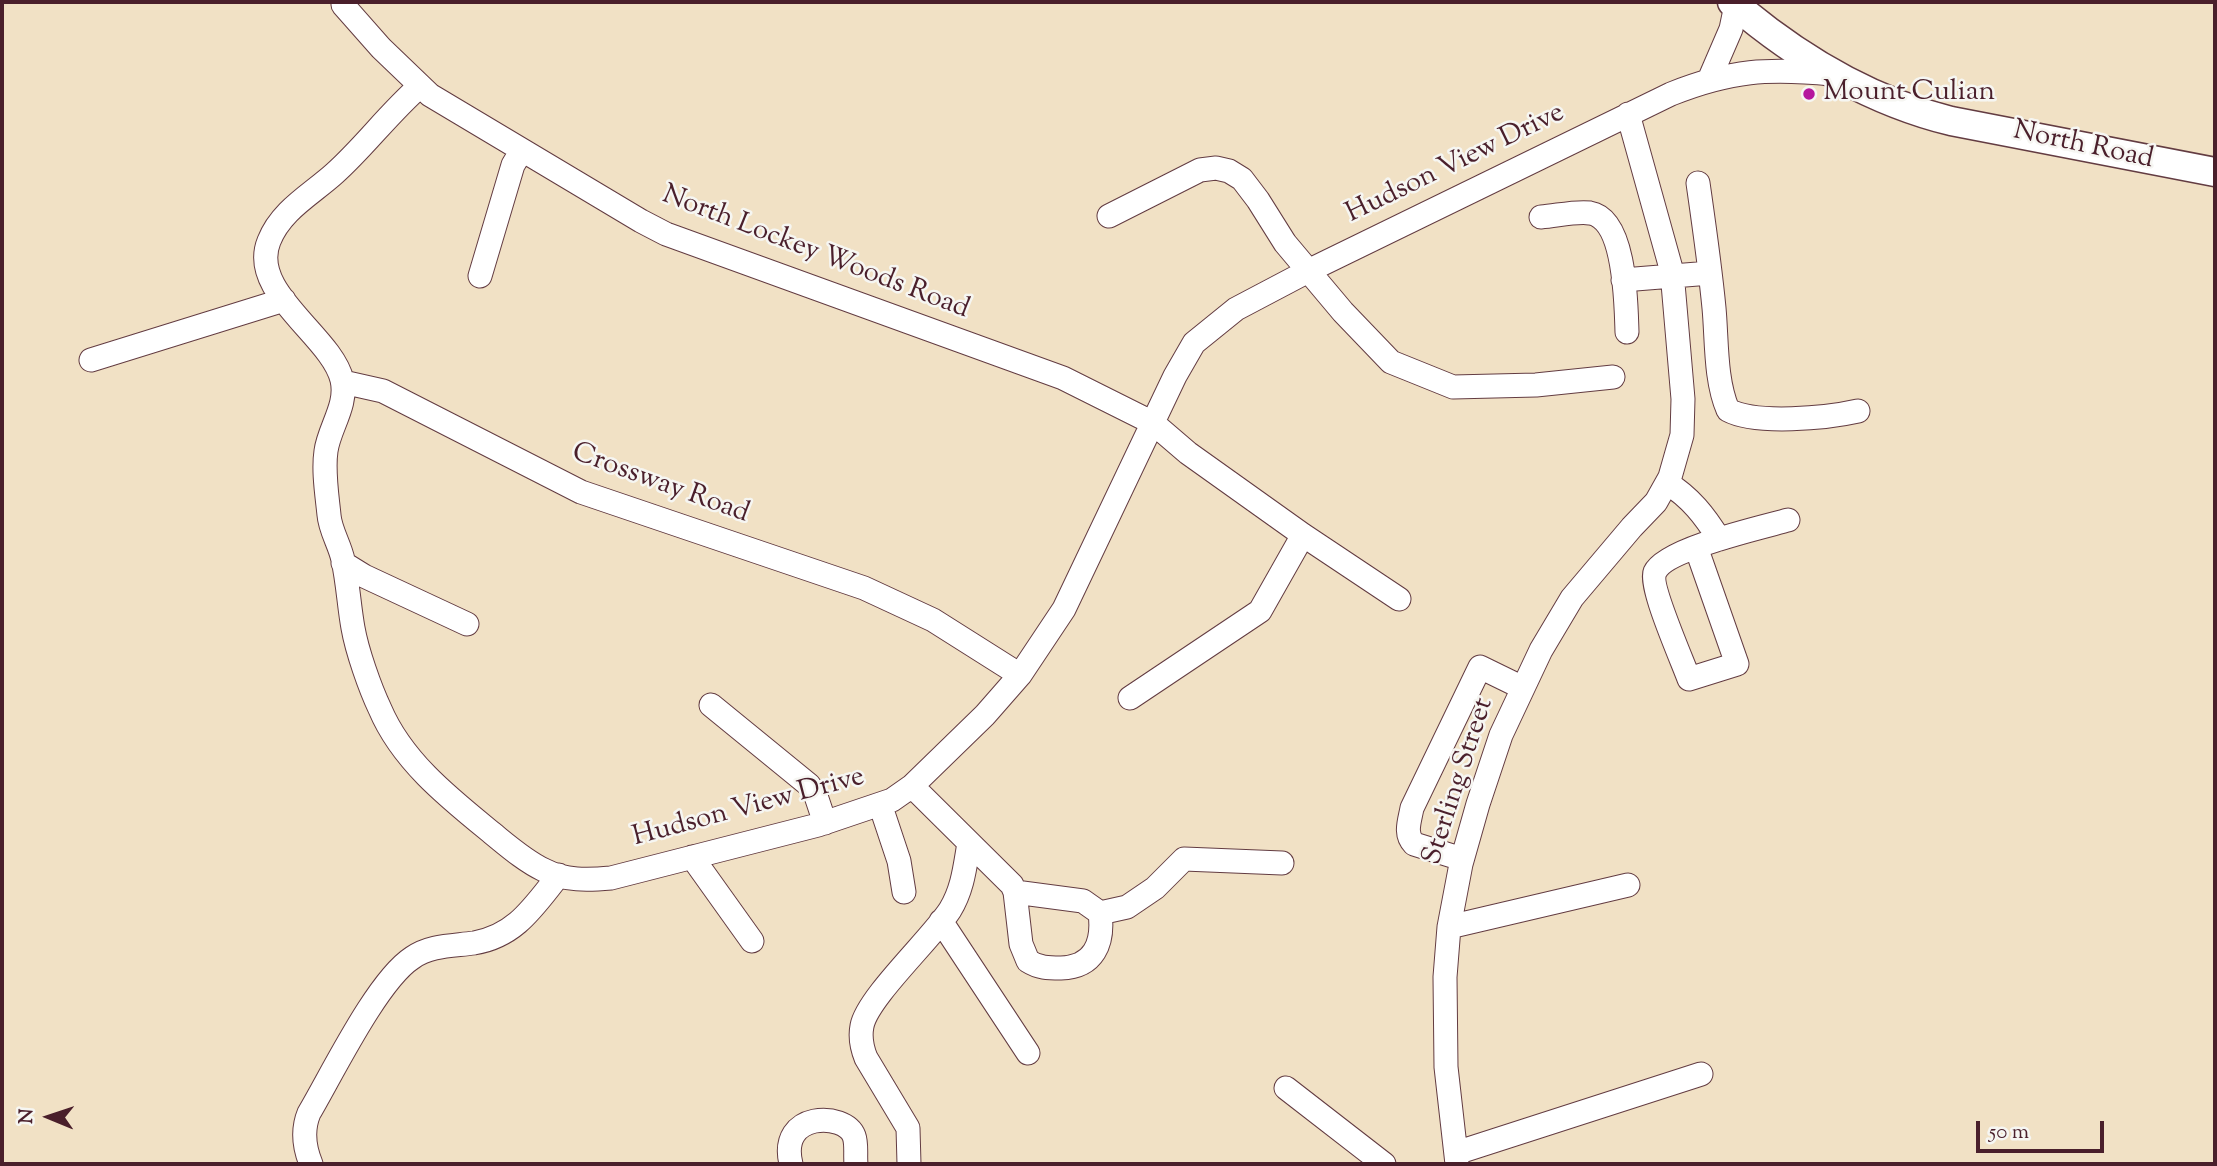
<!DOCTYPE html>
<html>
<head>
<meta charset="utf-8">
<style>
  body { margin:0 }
  #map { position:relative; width:2217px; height:1166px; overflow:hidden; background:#f1e1c5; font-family:"Sorts Mill Goudy",serif }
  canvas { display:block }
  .frame { position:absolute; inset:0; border:4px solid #4a1f2b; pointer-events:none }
  .north { position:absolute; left:14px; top:1082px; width:70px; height:70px; -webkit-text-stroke:5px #f6f6f2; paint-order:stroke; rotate:272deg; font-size:19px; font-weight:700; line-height:28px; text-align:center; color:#4a1f2b }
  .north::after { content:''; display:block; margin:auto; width:24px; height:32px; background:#4a1f2b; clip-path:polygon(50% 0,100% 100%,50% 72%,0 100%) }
  .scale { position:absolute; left:1976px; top:1121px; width:128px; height:32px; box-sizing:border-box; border:4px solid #4a1f2b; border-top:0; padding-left:9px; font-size:21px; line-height:24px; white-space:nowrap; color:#4a1f2b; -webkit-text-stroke:5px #f6f6f2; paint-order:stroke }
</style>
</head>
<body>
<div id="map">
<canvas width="2217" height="1166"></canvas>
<div class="frame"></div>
<div class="north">N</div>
<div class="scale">50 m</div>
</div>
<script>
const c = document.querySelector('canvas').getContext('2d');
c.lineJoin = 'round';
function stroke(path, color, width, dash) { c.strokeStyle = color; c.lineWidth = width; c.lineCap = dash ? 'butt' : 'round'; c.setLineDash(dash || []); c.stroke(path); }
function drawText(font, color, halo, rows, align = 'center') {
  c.font = font + ' "Sorts Mill Goudy",serif'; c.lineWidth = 5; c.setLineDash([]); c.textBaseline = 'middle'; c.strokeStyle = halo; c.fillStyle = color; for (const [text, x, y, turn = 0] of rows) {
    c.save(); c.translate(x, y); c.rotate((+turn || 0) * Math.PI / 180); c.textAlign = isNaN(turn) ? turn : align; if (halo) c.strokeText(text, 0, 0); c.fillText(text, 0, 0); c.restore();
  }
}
const minor = new Path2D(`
  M343,5L381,48L430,95L641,221L666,234L1063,378L1153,423L1188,453L1303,535L1399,599
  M1709,80L1731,29L1736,5
  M420,86C389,113 365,146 335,173C312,194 281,210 269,241C248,292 332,336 342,380C348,405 329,428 326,451C323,471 327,495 329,515C330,530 340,545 343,560C348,583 349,606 353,628C357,651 370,688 380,709C402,761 449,798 492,833C508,846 525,861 544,870C565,881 588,880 611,878L818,825L892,800L912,786L985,715L1020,675L1064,609L1175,376L1194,343L1236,309L1310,270L1671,94C1731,70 1768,68 1832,74
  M1698,183C1704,225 1710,266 1714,308C1717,340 1715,380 1728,410C1756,425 1827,418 1858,411
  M1109,216L1200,170L1216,168L1229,171L1242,179L1258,200L1285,243L1343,312L1391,362L1453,387L1536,385L1613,377
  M1541,217C1556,216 1575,211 1590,213C1626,219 1626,305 1627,332
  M480,276L513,165L522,150
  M1623,280L1710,273
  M91,360L284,300
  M343,382L383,391L581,492L864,588L933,620L1020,675
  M1667,483C1690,497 1705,516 1719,539
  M1696,547L1737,664L1689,679C1683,662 1649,586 1655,572C1665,549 1763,527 1788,520
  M343,563L364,576L467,624
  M1130,698L1260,611L1303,535
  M711,705L809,785L816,796L825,823
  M912,786L1012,885L1015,892
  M880,804L899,861L904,892
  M692,857L752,941
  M1462,859L1414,844C1404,834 1410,820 1412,808L1480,667L1523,688
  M1015,892L1083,901L1100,913C1104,943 1094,967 1061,968C1048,968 1039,968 1028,961L1021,944Z
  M1100,913L1127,907L1155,888L1184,859L1282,863
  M941,921L1028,1053
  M1449,927L1628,885
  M1286,1088L1384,1164
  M1456,1153L1701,1074
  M311,1164C304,1147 302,1130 309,1113C332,1074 377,981 412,958C430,945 453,946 474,943C516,936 534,906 559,875
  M791,1164C778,1111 845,1112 854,1136C857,1144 855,1156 856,1164
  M909,1164L908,1128L866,1058C862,1048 860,1036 862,1026C867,998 932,938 950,910C963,889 965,866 969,843
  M1457,1164L1446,1067L1445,977L1449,927L1461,864L1478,804L1501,735L1541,650L1572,598L1632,527L1656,502L1670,477L1682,435L1683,399L1672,272L1628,114`);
const major = new Path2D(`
  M1732,2C1795,56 1870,101 1951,121L2215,172`);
const markers = [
  [1809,94,7,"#b5179e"]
];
const poiNames = [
  ["Mount Culian",1823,94]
];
const streetNames = [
  ["North Road",2083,147,12],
  ["Hudson View Drive",1456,165,-26],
  ["North Lockey Woods Road",815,254,21],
  ["Crossway Road",660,485,20],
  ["Sterling Street",1460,782,-72],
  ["Hudson View Drive",749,809,-15]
];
stroke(minor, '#633c42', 25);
stroke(major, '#633c42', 31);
stroke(minor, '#fff', 23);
stroke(major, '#fff', 28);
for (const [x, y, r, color] of markers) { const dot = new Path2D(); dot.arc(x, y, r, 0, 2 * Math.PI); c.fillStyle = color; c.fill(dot); stroke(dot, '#f6f6f2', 2.5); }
drawText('28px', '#4a1f2b', '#f6f6f2', poiNames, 'left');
drawText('28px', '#4a1f2b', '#f6f6f2', streetNames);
</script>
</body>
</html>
